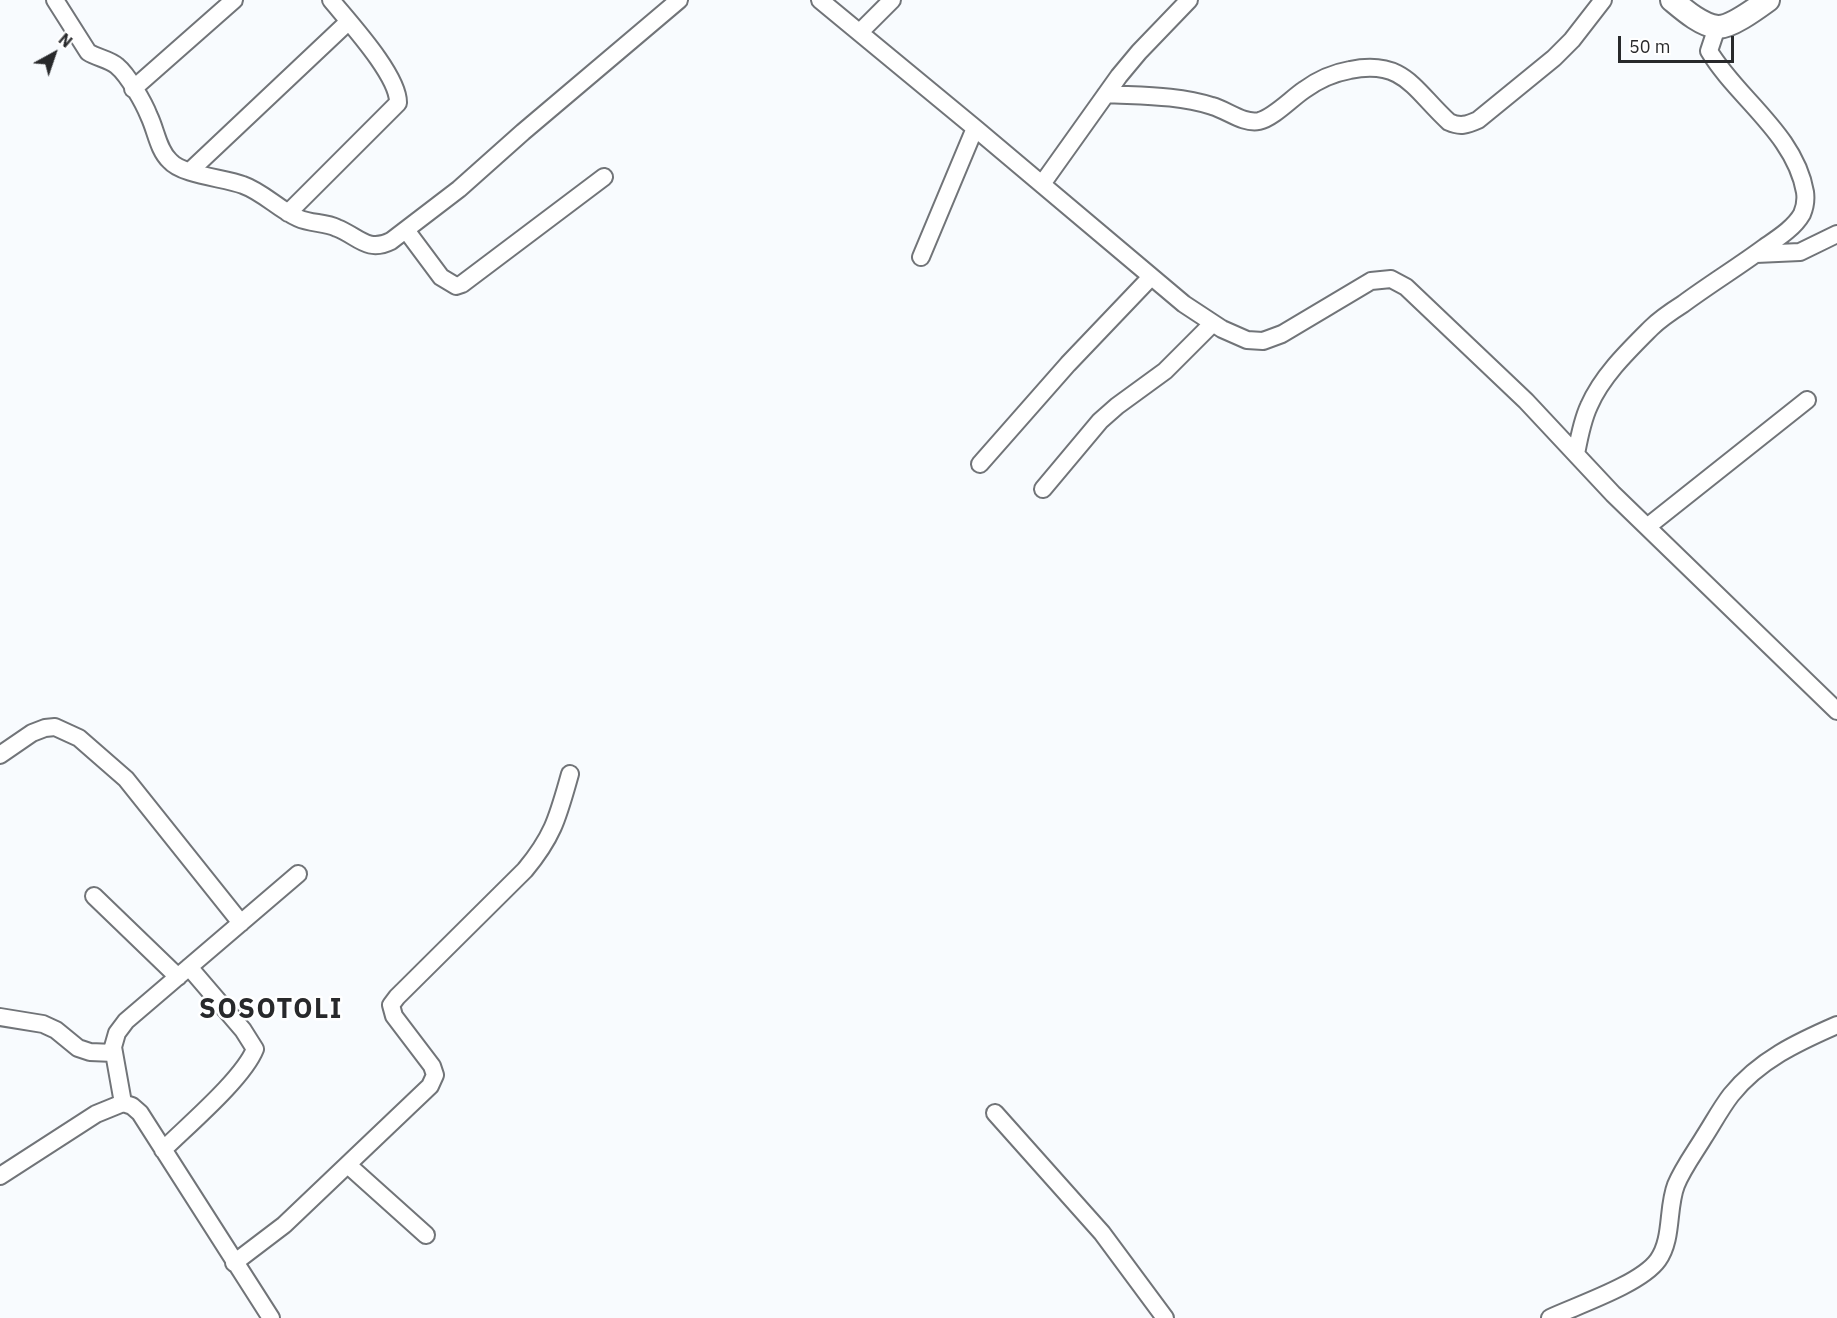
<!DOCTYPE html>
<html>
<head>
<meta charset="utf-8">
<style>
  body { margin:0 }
  #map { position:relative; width:1837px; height:1318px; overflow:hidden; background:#f8fbfe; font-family:"IBM Plex Sans",sans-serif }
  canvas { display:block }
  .north { position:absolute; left:24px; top:24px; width:60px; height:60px; -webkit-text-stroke:4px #fff; paint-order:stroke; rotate:40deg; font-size:16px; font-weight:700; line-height:24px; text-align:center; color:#28292b }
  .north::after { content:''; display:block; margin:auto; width:21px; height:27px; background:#28292b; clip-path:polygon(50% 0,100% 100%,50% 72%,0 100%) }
  .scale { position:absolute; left:1618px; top:36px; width:116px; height:27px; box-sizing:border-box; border:3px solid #28292b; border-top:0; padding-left:8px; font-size:18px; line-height:21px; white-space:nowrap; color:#28292b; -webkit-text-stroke:4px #fff; paint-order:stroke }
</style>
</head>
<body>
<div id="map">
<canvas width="1837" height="1318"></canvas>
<div class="north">N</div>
<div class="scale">50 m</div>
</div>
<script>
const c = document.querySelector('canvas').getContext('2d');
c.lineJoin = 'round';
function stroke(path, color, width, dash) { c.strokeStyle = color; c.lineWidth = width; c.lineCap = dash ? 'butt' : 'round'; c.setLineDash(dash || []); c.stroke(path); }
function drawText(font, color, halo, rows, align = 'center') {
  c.font = font + ' "IBM Plex Sans",sans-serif'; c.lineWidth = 5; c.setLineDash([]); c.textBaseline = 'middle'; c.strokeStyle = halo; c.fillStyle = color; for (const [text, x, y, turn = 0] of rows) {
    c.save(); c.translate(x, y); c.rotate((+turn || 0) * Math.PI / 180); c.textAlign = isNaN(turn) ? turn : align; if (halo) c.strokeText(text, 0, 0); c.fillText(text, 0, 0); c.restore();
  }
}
const street = new Path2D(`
  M55,0L88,52C97,58 109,59 117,66C128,75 144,103 149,116C156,130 158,150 170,161C182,175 225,178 243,185C263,192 278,209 298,218C311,224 325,222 337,228C358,236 367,253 391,241L459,189L523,132L679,0
  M820,0L975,128L1184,304L1222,329L1247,340L1263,341L1282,334L1371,281L1391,279L1406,287L1526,401L1613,494L1837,711
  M860,32L892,0
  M133,89L234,0
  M1106,94C1141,96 1178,95 1212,106C1227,110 1243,124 1259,121C1273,118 1292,98 1304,90C1319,79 1333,73 1350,70C1404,59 1414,90 1449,122C1460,127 1467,125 1478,120L1554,58L1572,40L1603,0
  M190,171L348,22
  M1042,184L1119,76L1139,52L1189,0
  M288,213L398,103C399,76 349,22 331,0
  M406,230L441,277L456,286L462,284L604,177
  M1756,254L1800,252L1837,234
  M921,257L975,128
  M1576,454C1579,438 1582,421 1589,406C1602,376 1628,351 1651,328C1660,319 1672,311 1683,304C1710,284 1738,267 1765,247C1778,238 1794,228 1802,214C1805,207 1806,199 1805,192C1795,134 1737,98 1709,51L1717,27
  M980,464L1068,364L1151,277
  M1043,489L1100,421L1117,406L1165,371L1213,323
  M1647,527L1807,400
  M0,755L32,733L45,728L55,727L79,738L126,779L241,923
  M94,896L178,977
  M0,1017L43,1024L56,1030L78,1048L90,1052L114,1053
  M123,1103L113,1047L117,1033L126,1021L298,874
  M995,1113L1102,1233L1165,1318
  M163,1150C187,1126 243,1079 255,1049L243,1030L189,967
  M348,1165L426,1235
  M0,1176L96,1114L123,1103L132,1106L140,1113L271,1318
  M234,1263L284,1225L430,1086L435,1075L432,1066L394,1016L391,1005L397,997L525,870C554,835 558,816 570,774
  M1550,1318C1578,1305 1641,1284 1658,1260C1673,1239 1667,1208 1676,1185C1683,1168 1695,1152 1704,1137C1713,1123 1721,1108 1731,1095C1759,1060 1798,1042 1837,1025`);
const secondary = new Path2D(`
  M1672,0C1684,10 1701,25 1717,27C1730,28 1757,8 1768,0`);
const districtNames = [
  ["SOSOTOLI",271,1010]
];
stroke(street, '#717478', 20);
stroke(secondary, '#717478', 26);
stroke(street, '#fff', 16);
stroke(secondary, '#fff', 22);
c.letterSpacing = '1.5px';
drawText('bold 27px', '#28292b', '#fff', districtNames);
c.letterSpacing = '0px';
</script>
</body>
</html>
